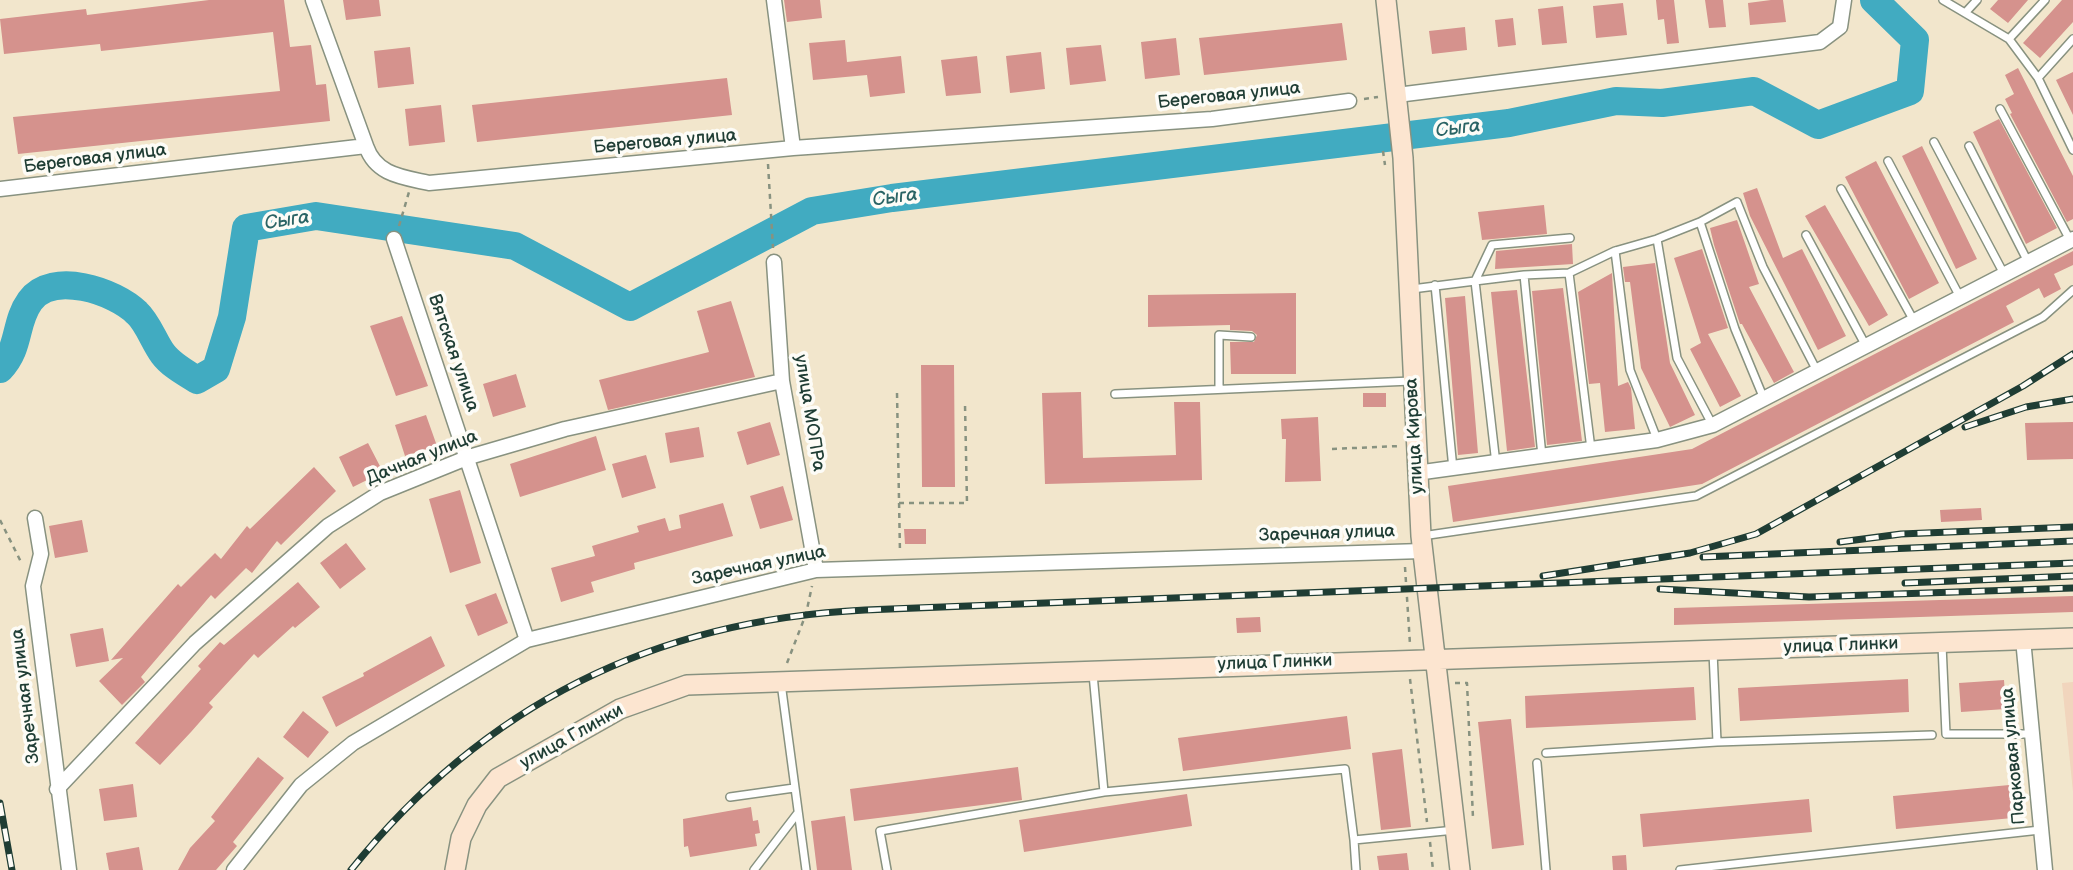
<!DOCTYPE html>
<html>
<head>
<meta charset="utf-8">
<style>
  body { margin:0 }
  canvas { display:block; background:#f2e6cc }
</style>
</head>
<body>
<canvas width="2073" height="870"></canvas>
<script>
const c = document.querySelector('canvas').getContext('2d');
c.lineJoin = 'round';
function fill(path, color) { c.fillStyle = color; c.fill(path, 'evenodd'); }
function stroke(path, color, width, dash) { c.strokeStyle = color; c.lineWidth = width; c.lineCap = dash ? 'butt' : 'round'; c.setLineDash(dash || []); c.stroke(path); }
function drawText(font, color, halo, rows, align = 'center') {
  c.font = font + ' "Balsamiq Sans",sans-serif'; c.lineWidth = 7; c.setLineDash([]); c.textBaseline = 'middle'; c.strokeStyle = halo; c.fillStyle = color; for (const [text, x, y, turn = 0] of rows) {
    c.save(); c.translate(x, y); c.rotate((+turn || 0) * Math.PI / 180); c.textAlign = isNaN(turn) ? turn : align; if (halo) c.strokeText(text, 0, 0); c.fillText(text, 0, 0); c.restore();
  }
}
const built = new Path2D(`
  M2073,682V792L2062,683Z`);
const river = new Path2D(`
  M0,369C21,347 14,323 30,301C52,270 115,291 137,313C148,323 154,342 163,354C171,365 186,373 197,380L216,369L232,317L246,228L316,216L515,246L630,307L812,211L892,198L1509,123L1616,101L1662,103L1754,91L1818,125L1910,91L1915,40L1874,0`);
const building = new Path2D(`
  M209,0H284L290,47L311,45L316,85L326,84L330,121L18,154L13,117L280,91L273,32L101,51L100,44L4,54L0,19L86,9L87,15Z
  M343,0H379L381,16L346,20Z
  M784,0H820L822,18L787,22Z
  M1656,0H1674L1679,43L1667,44L1664,19L1658,20Z
  M1705,0H1723L1726,27L1709,28Z
  M1771,0H1783L1786,22L1750,25L1748,3Z
  M1998,0H2028L2008,23L1990,9Z
  M2062,0H2073V22L2040,58L2023,43Z
  M1623,3L1627,35L1596,38L1593,6Z
  M1563,6L1567,43L1542,45L1538,9Z
  M1513,18L1516,45L1498,47L1495,20Z
  M1342,23L1347,60L1204,75L1199,38Z
  M1465,27L1467,50L1432,54L1429,31Z
  M1176,38L1180,75L1145,79L1141,42Z
  M845,40L847,62L901,56L905,93L870,97L867,75L813,80L809,43Z
  M1101,45L1106,81L1070,85L1066,48Z
  M410,47L414,84L378,88L374,51Z
  M1041,52L1045,89L1010,93L1006,56Z
  M977,56L981,93L946,96L941,60Z
  M2018,68L2073,176V219L2067,222L2010,114L2012,113L2005,99L2014,94L2005,75Z
  M2073,72V115L2056,80Z
  M727,78L732,115L477,142L472,105Z
  M441,105L445,142L409,146L405,109Z
  M1999,119L2057,228L2026,244L1973,132Z
  M1922,146L1977,259L1956,269L1902,156Z
  M1876,161L1939,283L1909,299L1845,177Z
  M1757,188L1783,258L1802,249L1846,336L1818,350L1750,216L1743,193Z
  M1544,205L1547,234L1482,240L1478,212Z
  M1825,205L1888,315L1869,326L1805,216Z
  M1737,220L1759,284L1749,287L1794,372L1774,383L1742,324H1740L1714,245L1710,228Z
  M1572,244L1573,264L1495,269L1496,251Z
  M1702,249L1728,328L1708,334L1741,396L1720,407L1690,349L1701,343L1674,258Z
  M2073,251V265L2054,274L2061,289L2044,298L2039,288L2006,306L2014,322L1702,484L1453,522L1448,486L1692,449Z
  M1655,263L1670,363L1695,415L1670,427L1641,368L1630,282H1625L1623,267Z
  M1612,273L1618,386L1628,382L1631,388L1635,429L1605,432L1600,383L1589,384L1578,292Z
  M1563,288L1582,441L1547,445L1532,291Z
  M1517,290L1535,447L1507,451L1491,292Z
  M1296,293V374H1231L1230,342H1254L1257,335L1252,331L1230,330V325L1148,327V295Z
  M1465,296L1478,453L1458,455L1445,298Z
  M731,301L755,377L608,410L599,380L709,352L697,311Z
  M402,316L428,386L396,396L370,326Z
  M921,365H954L955,487H922Z
  M516,374L526,407L493,417L483,384Z
  M1081,392L1083,458L1176,455L1174,402H1200L1202,480L1045,484L1042,393Z
  M1363,393H1386V407H1363Z
  M426,415L437,446L405,456L395,425Z
  M1318,417L1321,481L1285,482L1286,439H1282L1281,419Z
  M770,422L780,455L747,465L737,432Z
  M2073,422V459L2027,460L2025,423Z
  M699,427L704,457L670,463L665,433Z
  M596,436L606,470L520,497L510,464Z
  M368,443L383,472L353,487L339,457Z
  M646,455L656,488L622,498L612,464Z
  M314,467L336,491L281,545L277,541L252,573L246,568L215,599L211,595L141,677L145,682L122,705L99,681L123,658L111,660L178,584L181,587L215,553L221,559L247,526L250,529Z
  M783,486L793,520L760,529L750,496Z
  M460,490L481,563L450,573L429,499Z
  M723,503L733,536L634,563L635,569L591,582L594,592L561,602L551,568L595,556L592,546L639,532L637,526L665,518L669,531L681,528L679,515Z
  M1981,508L1982,520L1941,522L1940,510Z
  M82,520L88,552L55,558L49,526Z
  M904,529H926V544H905Z
  M346,543L366,569L340,589L320,563Z
  M298,582L320,607L295,628L293,626L258,658L254,654L209,703L213,707L191,732L160,765L135,743L201,669L198,666L220,642L224,645Z
  M496,593L508,623L478,636L465,605Z
  M2073,596V612L1674,625V608Z
  M1260,617L1261,632L1237,633L1236,618Z
  M103,628L109,661L76,667L70,634Z
  M431,636L445,666L336,727L322,697L364,676L363,673Z
  M1908,679L1909,712L1740,721L1738,688Z
  M2004,680L2006,709L1961,712L1959,683Z
  M1694,687L1696,720L1526,728L1525,696Z
  M303,711L329,732L308,758L283,737Z
  M1347,716L1351,749L1183,771L1178,738Z
  M1511,719L1524,845L1492,849L1478,722Z
  M1402,749L1411,827L1381,830L1372,753Z
  M258,757L284,778L233,842L237,846L216,870H178L190,848L215,821L211,817Z
  M1018,767L1022,800L854,821L850,789Z
  M133,784L137,817L104,821L99,789Z
  M2020,784L2023,817L1896,829L1893,796Z
  M1187,794L1192,826L1024,852L1019,820Z
  M1809,799L1812,832L1643,847L1640,814Z
  M751,807L753,821L758,820L760,833L755,834L757,846L690,857L688,846L684,847L683,819Z
  M845,816L852,870H817L811,821Z
  M139,847L143,870H109L106,853Z
  M1407,853L1409,870H1379L1377,856Z
  M1626,855L1627,870H1613L1612,856Z`);
const path = new Path2D(`
  M1364,99L1378,97
  M1383,151L1385,165
  M768,164L773,248
  M399,226L409,192
  M897,393L900,553
  M1332,449L1400,446
  M899,503H967L965,404
  M0,520L22,564
  M1405,567L1410,644
  M787,663L806,614L812,586
  M1410,679L1427,822
  M1455,683H1467L1473,818
  M1430,842L1433,870`);
const lane = new Path2D(`
  M1943,0L2009,39
  M2045,0L2009,39L2038,78L2073,150
  M1965,13L1977,0
  M2038,78L2073,39
  M2000,109L2070,240
  M1934,142L2004,274
  M1969,146L2028,262
  M1888,161L1960,297
  M1841,189L1914,321
  M1700,222L1737,202L1763,267L1817,371
  M1806,235L1866,346
  M1657,239L1700,222L1735,329L1764,399
  M1615,251L1657,239L1677,358L1712,424
  M1569,273L1615,251L1630,370L1657,439
  M1524,275L1569,273L1591,449
  M1435,285L1453,469
  M1412,289L1475,281L1492,245L1570,238
  M1219,389V335L1251,337
  M1115,394L1411,381
  M1496,464L1475,281L1524,275L1542,456
  M1422,536L1696,496L2043,317L2073,290
  M1942,645L1946,734H2031
  M1713,652L1717,742
  M1093,674L1104,792L1345,769L1354,840L1455,830
  M781,683L806,870
  M1546,753L1717,742L1932,735
  M1537,763L1546,870
  M730,797L794,788
  M1354,840L1356,870
  M754,870L797,814
  M887,870L880,831L1104,792
  M1680,870L2040,830`);
const street = new Path2D(`
  M313,0L366,146
  M774,0L793,148
  M1397,95L1820,42L1840,27L1844,0
  M0,189L366,146C376,175 402,177 429,183L793,148L1212,119L1349,101
  M394,239L527,640
  M774,262L782,381L816,570
  M1416,473L1657,440L1713,425L2073,239
  M35,518L41,554L33,586L69,870
  M2023,639L2045,870
  M57,789L195,643L328,526L380,493L469,457L565,429L782,381
  M234,870L301,785L353,743L527,640L816,570L1422,551`);
const secondary = new Path2D(`
  M1386,0L1403,158L1421,536L1460,870
  M455,870L461,838L477,805L498,778L620,709L687,685L2073,638`);
const rail = new Path2D(`
  M1965,427L2026,407L2073,399
  M1840,542L1901,534L2073,527
  M1703,557L2073,541
  M1543,576L1690,553L1756,534L2023,386L2073,354
  M1905,583L2073,576
  M1660,589L1809,597L2073,588
  M0,803L12,870
  M351,870C484,705 654,620 865,610L2073,563`);
const streetNames = [
  ["Береговая улица",1229,96,-6],
  ["Береговая улица",665,142,-5],
  ["Береговая улица",95,159,-7],
  ["Вятская улица",453,353,71],
  ["улица МОПРа",809,413,81],
  ["улица Кирова",1415,436,-93],
  ["Дачная улица",422,458,-22],
  ["Заречная улица",1327,534,-2],
  ["Заречная улица",759,566,-12],
  ["улица Глинки",1841,646,-2],
  ["улица Глинки",1275,663,-2],
  ["Заречная улица",26,696,-97],
  ["улица Глинки",572,737,-29],
  ["Парковая улица",2014,756,-95]
];
const waterNames = [
  ["Сыга",1458,129,-7],
  ["Сыга",895,198,-8],
  ["Сыга",287,221,-9]
];
fill(built, '#f1d5bd');
stroke(river, '#41abc1', 28);
fill(building, '#d5928d');
stroke(lane, '#889280', 10);
stroke(street, '#889280', 17);
stroke(secondary, '#889280', 22);
stroke(path, '#889280', 2.5, [5, 5]);
stroke(lane, '#fff', 7);
stroke(street, '#fff', 14);
stroke(secondary, '#fce5d0', 19);
stroke(rail, '#1f3d34', 7);
stroke(rail, '#fdfcf7', 4.5, [13]);
drawText('18px', '#1f3d34', '#fdfcf7', streetNames);
drawText('italic 19px', '#2b6465', '#fdfcf7', waterNames);
</script>
</body>
</html>
